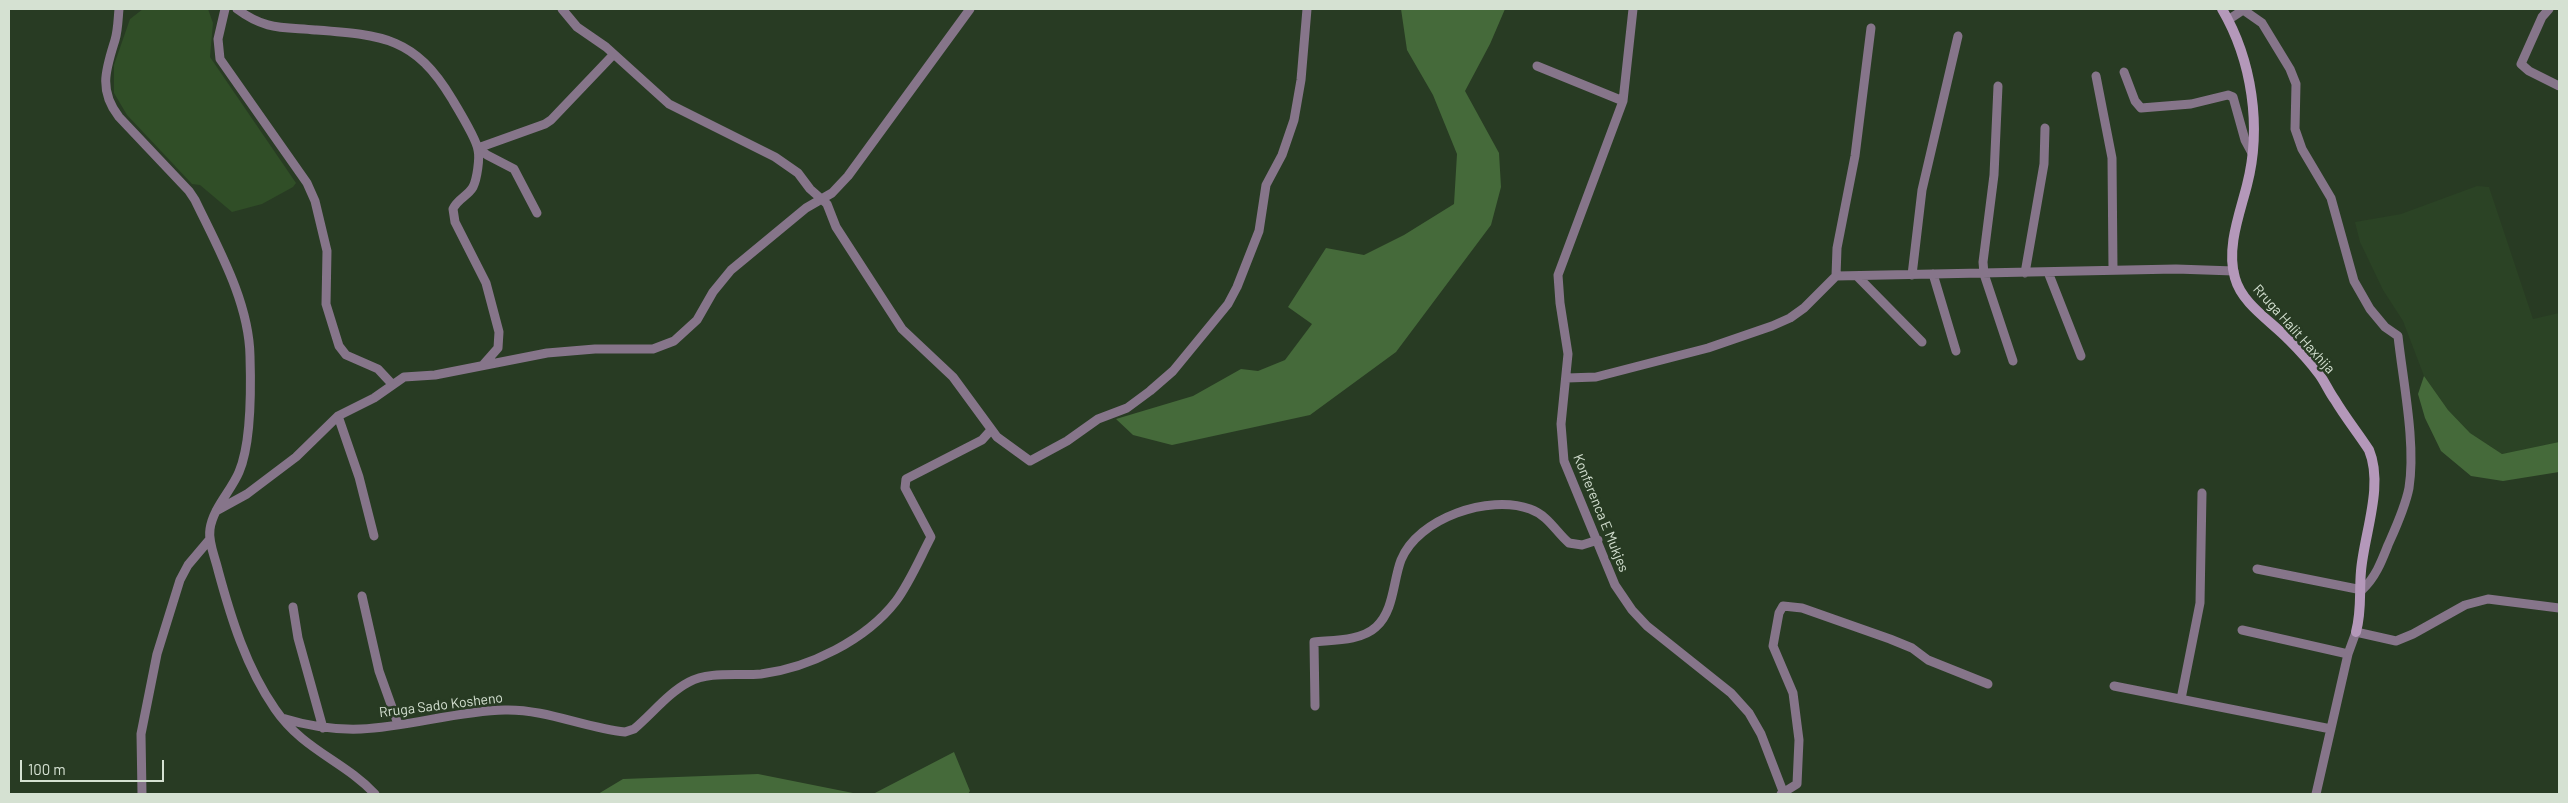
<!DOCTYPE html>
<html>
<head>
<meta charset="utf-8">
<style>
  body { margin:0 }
  #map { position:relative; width:2568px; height:803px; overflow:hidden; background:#283b23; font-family:Barlow,sans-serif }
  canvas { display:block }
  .frame { position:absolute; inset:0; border:10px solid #d5e1d2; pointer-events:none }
  .scale { position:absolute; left:20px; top:760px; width:144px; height:22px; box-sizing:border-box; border:2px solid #d5e1d2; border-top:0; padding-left:6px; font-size:15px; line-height:18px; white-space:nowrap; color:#d5e1d2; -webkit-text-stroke:4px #283b23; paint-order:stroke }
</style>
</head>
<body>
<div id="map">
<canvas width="2568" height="803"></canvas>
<div class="frame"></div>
<div class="scale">100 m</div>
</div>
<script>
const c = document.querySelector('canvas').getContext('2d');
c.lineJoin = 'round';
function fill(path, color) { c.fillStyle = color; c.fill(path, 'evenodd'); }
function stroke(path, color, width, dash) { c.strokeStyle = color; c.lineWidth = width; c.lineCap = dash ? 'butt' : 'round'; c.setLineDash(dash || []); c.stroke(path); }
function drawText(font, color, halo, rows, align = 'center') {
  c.font = font + ' Barlow,sans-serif'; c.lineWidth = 5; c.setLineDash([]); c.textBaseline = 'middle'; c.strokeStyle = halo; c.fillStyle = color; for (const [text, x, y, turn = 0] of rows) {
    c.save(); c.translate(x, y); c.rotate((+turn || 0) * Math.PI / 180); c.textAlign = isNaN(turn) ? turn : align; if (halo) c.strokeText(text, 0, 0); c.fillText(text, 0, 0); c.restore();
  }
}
const built = new Path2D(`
  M2477,186L2489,187L2533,319L2559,313V442L2502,454L2470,433L2448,410L2424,376L2403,321L2383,290L2360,242L2355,222L2401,214Z`);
const green = new Path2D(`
  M143,9H208L213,23L210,57L296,183L293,187L262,204L232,212L200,185L192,184L127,115L114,93V65L130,19Z`);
const forest = new Path2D(`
  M1401,9H1505L1490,44L1465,91L1499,153L1501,187L1491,225L1396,352L1310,415L1172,445L1133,435L1116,419L1193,396L1241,369L1258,371L1285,360L1312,324L1288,307L1326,248L1364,255L1404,235L1454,204L1457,154L1433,95L1407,50Z
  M2424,376L2448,410L2470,433L2502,454L2559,442V472L2503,481L2471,476L2441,451L2425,418L2418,394Z
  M954,752L970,791L968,794H873Z
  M758,774L858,794H598L623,779Z`);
const street = new Path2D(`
  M119,9C118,19 118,30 115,40C106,69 98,90 119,117L189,191L195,200C218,248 249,302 250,356C251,387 251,444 239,472C231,491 213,508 210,529C208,542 215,557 218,570C231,618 246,667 275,709C303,750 344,761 375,794
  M225,9L218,39L220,59L307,183L315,201L327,251L326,304L339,346L346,355L378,369L392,384
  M237,9C265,30 282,27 315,30C383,35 415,37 452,99C458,109 477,140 478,150C480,158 477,179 473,187C468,196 457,199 453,209L455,222L486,283L499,332L498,348L483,365
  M562,9L577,27L606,47L669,104L775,157L798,173L810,189L827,204L836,227L902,329L953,377L997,437L1030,461L1067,441L1098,419L1127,408L1150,391L1173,371L1228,304L1237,287L1259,231L1266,185L1282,155L1294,120L1301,80L1307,9
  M1633,9L1623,101L1558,275L1560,303L1568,354L1561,424L1564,461L1615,585L1632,610L1647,626L1731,693L1749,713L1761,734L1784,794
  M2242,9L2262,23L2290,69L2296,84L2295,129L2302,149L2331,198L2354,281L2370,309L2385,327L2398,336C2403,382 2416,443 2409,488C2405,508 2396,527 2388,545C2381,563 2375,578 2362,590L2257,569
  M2549,9L2542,17L2521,64L2529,71L2559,86
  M2228,20L2243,10
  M1537,66L1623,101
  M2124,72L2135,101L2141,108L2191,104L2228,95L2233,97L2245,140L2252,153
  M2096,76L2112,158L2113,269
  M1998,86L1994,175L1983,262L1984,274L2013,361
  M537,213L514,169L487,155L478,148L545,124L551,120L613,55
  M2048,272L2081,356
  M2025,273L2044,164L2045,128
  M1933,274L1956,351
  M1912,275L1922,190L1958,36
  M1836,276L1837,248L1855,156L1871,28
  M1857,276L1922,342
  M1567,378L1596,377L1708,348L1772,326L1790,318L1804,308L1836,276L2176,269L2234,271
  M338,416L359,477L374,536
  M216,511L247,494L296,457L338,416L374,398L404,377L435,375L547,353L595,349H653L674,341L697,320L713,292L731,270L806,208L832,193L848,176L970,9
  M362,596L379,671L398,724
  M293,607L298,638L323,728
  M2242,630L2348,654
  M2114,686L2331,729
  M2181,699L2200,603L2202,493
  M1315,706L1314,642C1333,640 1361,641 1376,627C1394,611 1393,581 1401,560C1418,518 1489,494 1530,509C1549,516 1555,531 1569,543L1582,545L1598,540
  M282,718C308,726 334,730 361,729C409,727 456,711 505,710C546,709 585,728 625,732L634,729C652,714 668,693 689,682C709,671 738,676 761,674C809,668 866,640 896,601C910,582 920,558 931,537L905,488L906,479L982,440L991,430
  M142,794L141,734L157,654L180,580L188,565L210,539
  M1781,794L1797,784L1799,740L1793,693L1773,646L1779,613L1783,606L1802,608L1890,639L1912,648L1928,660L1988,684
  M2316,794L2348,654L2356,632L2396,641L2413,634L2465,605L2488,599L2559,608`);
const secondary = new Path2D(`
  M2222,9C2252,60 2262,127 2247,185C2240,213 2226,248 2235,278C2242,304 2271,321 2289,340C2300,351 2310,362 2319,374C2325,382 2329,392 2335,400C2345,417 2358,433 2369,450C2384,486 2364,534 2361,571C2359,593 2362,610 2356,632`);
const streetNames = [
  ["Rruga Halit Haxhija",2294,329,48],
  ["Konferenca E Mukjes",1601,513,68],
  ["Rruga Sado Kosheno",441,705,-7]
];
fill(built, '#2b4325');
fill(green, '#304e27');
fill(forest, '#456a3a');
stroke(street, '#86758a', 9);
stroke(secondary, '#b498ba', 10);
drawText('14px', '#d5e1d2', '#283b23', streetNames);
</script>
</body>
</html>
